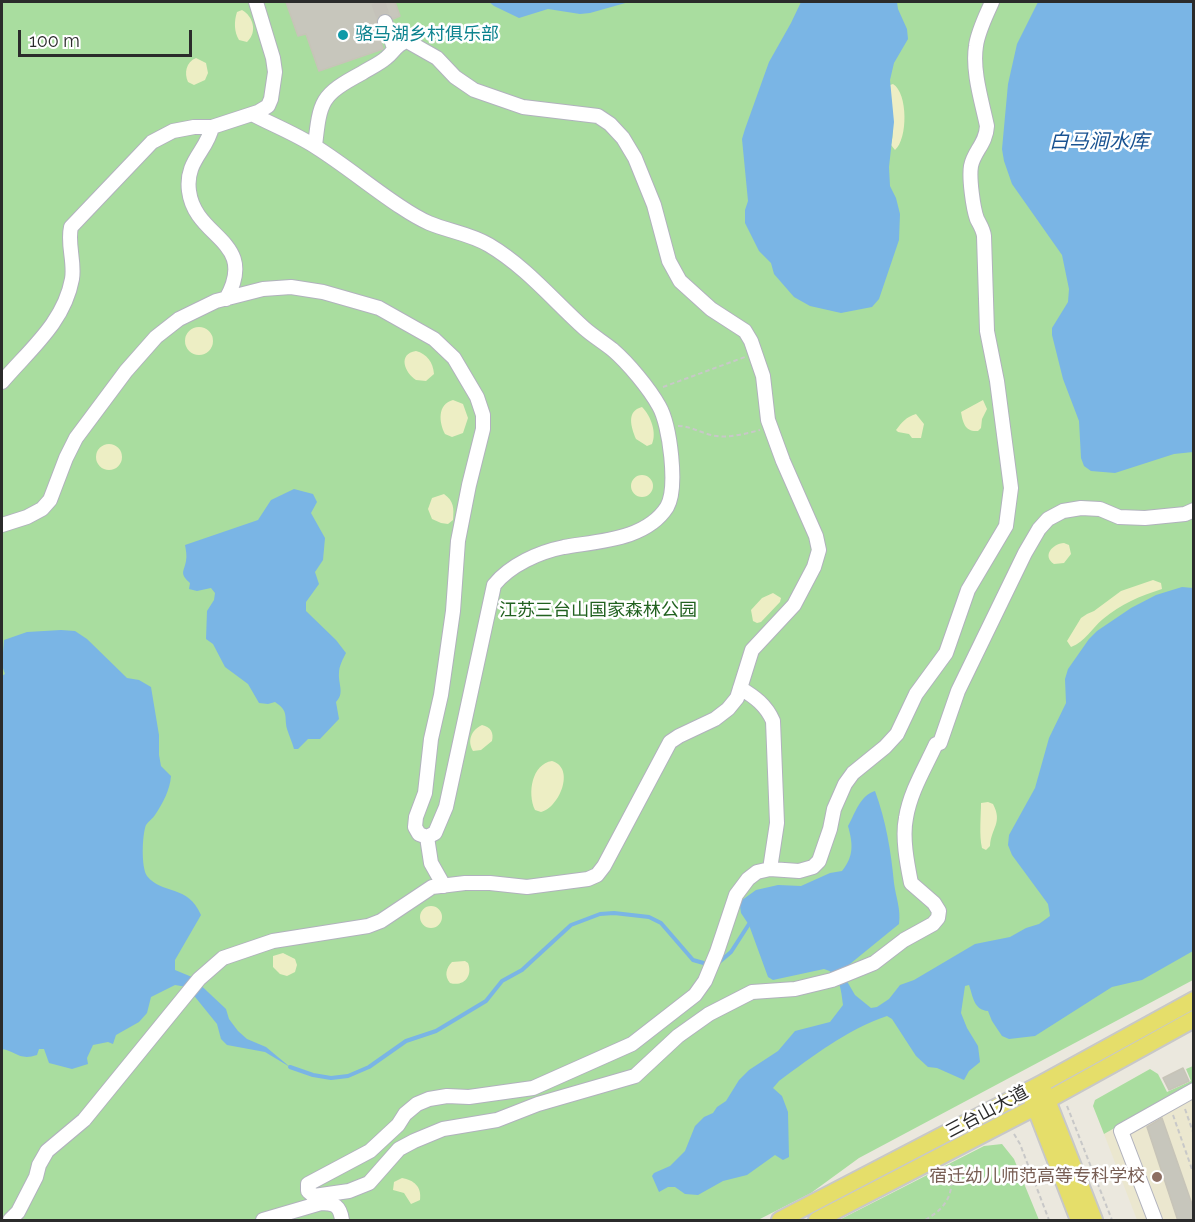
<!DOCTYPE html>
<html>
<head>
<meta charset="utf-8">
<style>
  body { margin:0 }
  #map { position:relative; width:1195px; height:1222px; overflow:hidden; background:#ebe8de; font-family:Raleway,sans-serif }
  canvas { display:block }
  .frame { position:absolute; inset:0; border:3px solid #2b2b2b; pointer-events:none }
  .scale { position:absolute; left:18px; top:30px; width:174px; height:27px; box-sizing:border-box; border:3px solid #2b2b2b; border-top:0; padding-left:8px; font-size:18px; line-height:21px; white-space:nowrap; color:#2b2b2b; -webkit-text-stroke:4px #fff; paint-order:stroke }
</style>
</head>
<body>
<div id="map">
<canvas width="1195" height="1222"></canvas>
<div class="frame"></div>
<div class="scale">100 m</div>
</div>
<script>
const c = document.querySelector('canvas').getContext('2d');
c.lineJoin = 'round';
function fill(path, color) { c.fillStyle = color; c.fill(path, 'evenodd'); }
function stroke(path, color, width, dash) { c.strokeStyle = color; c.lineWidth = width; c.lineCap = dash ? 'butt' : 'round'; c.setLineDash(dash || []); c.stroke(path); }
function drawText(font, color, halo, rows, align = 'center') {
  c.font = font + ' Raleway,"Noto Sans SC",sans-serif'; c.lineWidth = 5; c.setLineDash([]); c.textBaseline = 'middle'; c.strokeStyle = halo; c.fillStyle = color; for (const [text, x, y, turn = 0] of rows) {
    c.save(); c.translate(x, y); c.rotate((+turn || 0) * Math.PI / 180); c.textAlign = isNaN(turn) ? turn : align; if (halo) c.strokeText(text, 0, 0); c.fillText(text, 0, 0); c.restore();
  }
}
const education = new Path2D(`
  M1193,1084V1220H1137L1104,1134Z`);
const green = new Path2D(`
  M2,2H1193V980L859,1158L811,1193L758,1220H2Z
  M1193,1066V1084L1104,1134L1093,1106L1095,1100L1150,1069L1158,1074L1167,1092L1191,1081L1186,1069Z
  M1002,1144L1014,1159L1039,1220H839L984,1146Z`);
const sand = new Path2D(`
  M242,10C253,16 258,32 247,42L239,40C234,32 234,21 237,12Z
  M196,58L206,63L208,73L205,80L194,85L188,82C184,73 186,62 196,58Z
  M893,84C908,93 908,139 895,150L891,145C896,125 891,106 890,85Z
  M185 341a14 14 0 1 1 28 0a14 14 0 1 1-28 0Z
  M416,351C427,354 433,362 434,374L426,381L416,380C405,373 397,354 416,351Z
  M453,400L463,404L468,418L463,433L452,437L445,434C439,423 437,404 453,400Z
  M983,400L987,409L982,419L981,428L978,431C965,432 963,423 961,412Z
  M642,407C651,416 657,433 652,444L647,446L636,439C631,427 626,411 642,407Z
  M916,414L924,424L921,438H912L909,434L898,432L896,430C902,422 906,417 916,414Z
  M96 457a13 13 0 1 1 26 0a13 13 0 1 1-26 0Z
  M631 486a11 11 0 1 1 22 0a11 11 0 1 1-22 0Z
  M444,494C454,501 454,508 453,520L448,524L441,523L432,519L428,509L432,498Z
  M1064,543L1069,545L1071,554L1064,563L1054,564C1042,556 1052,544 1064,543Z
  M1153,580L1161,583L1162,589C1140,596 1121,604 1103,619C1092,628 1085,642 1071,647L1067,641L1081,618L1087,614L1094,611L1121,591Z
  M773,593L781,598L780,602L761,622L757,623L753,621L751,610L762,598Z
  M482,725C491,727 494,733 492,741L481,750L473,751C467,741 471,730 482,725Z
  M552,761C576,768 559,808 541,812L535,810C527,793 532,764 552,761Z
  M988,802L993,804C1003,823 991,828 990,846L986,850L982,848C979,836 981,815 981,803Z
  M420 917a11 11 0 1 1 22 0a11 11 0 1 1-22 0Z
  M283,953L295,959L297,965L295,972L287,976L280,974L273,967V956Z
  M465,961L468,963C473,976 464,987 450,983C444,976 446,968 452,962Z
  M402,1178C414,1180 422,1187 420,1200L411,1204L404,1193L393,1190L394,1182Z`);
const water = new Path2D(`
  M489,2H629L590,13L580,14L548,9L519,18L494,6Z
  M801,2H897L898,9L907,29L908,39L894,63L890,80L894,122L889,167L890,186L896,198L900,214L899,240L879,299L872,307L841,313L810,306L794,297L774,274L771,263L759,251L745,223V210L748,201L742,139L745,129L769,62L791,23Z
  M1038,2H1193V452L1174,454L1115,473L1091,471L1084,466L1081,458L1079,421L1063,379L1052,335V328L1068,302L1069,289L1062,255L1012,184L1004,161L1002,149L1008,84L1017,44Z
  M294,489L313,494L317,502L311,513L325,538L323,560L315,572L319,584L306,602V611L336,640L346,653C343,659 339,666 339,673C338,684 345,693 336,702L339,719L320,739H308L298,749H294C292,742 289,735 287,729C284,716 289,711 275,702L268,704L259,703L248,684L225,667L213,644L206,639L207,611L214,600L215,593L211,588L197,591L189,589L190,583C179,573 184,572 186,561C187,556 186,550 185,545L258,520L271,500Z
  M1182,587L1193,588V951L1142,980L1112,987L1035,1036L1009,1039L1002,1036L992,1021L988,1011C974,1010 973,997 969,985L965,986L961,1013L967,1028L978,1046L980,1062L969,1071L964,1080L937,1068L928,1067L916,1056L892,1019L887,1016C846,1030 813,1056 779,1081L773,1088L782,1096L788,1112L789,1157L783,1160L775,1155L747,1175L723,1181L698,1195L685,1194L675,1187H668L659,1192L652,1176L654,1173L670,1166L685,1151L695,1126L704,1117L713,1113L717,1107L726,1101L739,1080L749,1070L778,1051L795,1031L830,1022L843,1005C841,990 840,973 824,969L773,980L768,977L749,925L741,913L740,906L742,900L756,890L778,885L801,886L830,873L842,871C854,856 853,844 848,826C855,814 860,795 875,791C886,821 891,851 894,883C896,898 901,909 899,924L845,968L848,983L855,995L871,1008L877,1007L889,999L900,985L914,980L975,944L1010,937L1026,928L1039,924L1050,916L1048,904L1012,855L1008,845L1009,835L1035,788L1049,738L1066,703L1065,679L1068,669L1089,639L1097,631L1131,608L1156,595Z
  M61,630L75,631L87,639L127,678L139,680L151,687L159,735V755L161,766L171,776C170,790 163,803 155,815C153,818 148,822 146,825C142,835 141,867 147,876C162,895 188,884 201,915L175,960V970L192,977L226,1009L229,1019L238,1031L247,1039L266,1047L290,1067L265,1052L227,1045L221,1039L217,1024L187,987L175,985L151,997L147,1013L139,1022L116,1035L113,1044L108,1042L93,1045L87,1058L88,1064L72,1069L49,1063L44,1049H39L37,1055C19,1061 16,1051 2,1049V676L5,674L2,665L4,640L27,632Z`);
const stream = new Path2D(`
  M717,964L731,952L749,924
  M290,1067L313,1075L331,1078L348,1076L369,1067L406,1041L436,1031L486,1001L502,981L522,970L571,925L600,914L614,913L649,917L661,923L693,960L707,964`);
const building = new Path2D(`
  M286,2H395L400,16L393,19L386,13L378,17L376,24L383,49L319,71L306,34L298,36Z
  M1183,1068L1189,1081L1169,1090L1163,1078Z
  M1162,1118L1194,1210V1218L1185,1221H1178L1147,1127Z`);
const minorTunnel = new Path2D(`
  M378,2L385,22`);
const path = new Path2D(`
  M663,387L745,357
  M678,426C690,426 699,432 711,435C727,439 744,434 760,430
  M1067,1106L1112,1220
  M1185,1109L1194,1135
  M1173,1115L1194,1175
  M1014,1134L1020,1144L1049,1220
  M925,1220C951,1205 952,1193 953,1163`);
const minor = new Path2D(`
  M992,2C986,16 978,31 976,46C972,71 982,102 987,126C986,144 974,151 971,166C969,178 973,208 977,219C980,225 983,229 984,236L987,331L997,381L1011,488L1006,526L968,590L946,653L916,694L897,734L885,747L853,773L845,784L834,809L830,829L819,861L813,867L799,871L770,869L757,872L748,879L736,895L717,952L705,981L695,995L632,1044L533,1088L469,1097L447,1096L429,1099L417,1104L405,1114L398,1125L370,1151L308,1184V1191L314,1196L349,1191L369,1183L399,1149L414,1141L443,1129L497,1120L538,1104L635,1076L678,1036L709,1014L752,992L795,989L832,980L874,963L904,940L933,924L938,918L939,911L934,903L911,883C907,863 902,837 906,818C910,792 925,768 936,744L940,743L958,691L1025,553L1039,529L1048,519L1063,511L1081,508L1100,509L1119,517L1145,518L1185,514L1194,510
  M385,22L394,48
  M212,127C207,151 185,161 189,191C195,239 259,240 226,299
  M2,382C29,350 64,323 72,279C75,262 67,244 71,227L152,142L173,131L194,127H212L258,112L268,106L271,99L275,72L273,58L256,2
  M2,525L27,517L42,509L50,500L66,458L76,438L126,371L156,337L179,319L216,301L263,289L291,287L323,292L379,308L434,339L454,358L477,397L483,415V429L469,485L458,541L453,611L441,695L431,739L425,793L416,817L415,827L419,834L427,837L435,833L446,807L494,585C510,565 539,552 564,547C598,541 646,540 667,507C678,488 670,425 659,406C649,388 628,363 613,350C603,342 593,336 584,328C552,299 526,267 489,245C471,234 448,231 429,223C420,219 410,213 401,207C372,188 346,166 316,147C296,134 273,125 252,114
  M740,688C755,697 766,705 773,721L777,823L770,869
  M427,837L431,863L444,886
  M10,1220L18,1212L36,1177L39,1165L47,1151L84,1120L199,979L223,958L273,941L368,926L381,921L432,887L465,883H490L527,887L588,879L597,875L604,866L670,742L679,736L715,719L728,709L737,698L752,650L794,605L814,567L819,550L816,536L783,461L768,420L763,376L751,341L745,331L711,309L680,281L669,261L654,205L635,158L623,138L610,124L598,116L523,107L474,90L455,77L437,58L407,41C396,44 394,52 386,58C379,64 370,68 362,73C321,95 320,100 315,146
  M263,1220L321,1203C335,1203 340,1206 342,1220
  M1155,1220L1121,1131L1194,1090`);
const major = new Path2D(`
  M1043,1090L1094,1220
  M1031,1096L1079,1220
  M780,1220L1041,1084L1194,1000
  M817,1220L1035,1107L1194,1019`);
const markers = [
  [343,35,6,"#0f9aa8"],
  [1157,1177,6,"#8d6e63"]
];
const cultureNames = [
  ["骆马湖乡村俱乐部",355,35]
];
const parkNames = [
  ["江苏三台山国家森林公园",598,611]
];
const streetNames = [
  ["三台山大道",987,1112,-28]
];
const educationNames = [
  ["宿迁幼儿师范高等专科学校",1145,1177]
];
const waterNames = [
  ["白马涧水库",1099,142]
];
fill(education, '#ebe7cf');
fill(green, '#a9dd9f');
fill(sand, '#edeec4');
fill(water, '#7ab5e5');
stroke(stream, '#7ab5e5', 4);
fill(building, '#c7c6bc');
stroke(building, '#c7c4b8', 1.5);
stroke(minorTunnel, '#c5c2ba', 14, [14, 7]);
stroke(minor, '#b1b2bd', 16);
stroke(major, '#c8c8c8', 20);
stroke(path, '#c8c8c8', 2, [4.5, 3]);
stroke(minor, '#fff', 14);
stroke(major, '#e5de6a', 16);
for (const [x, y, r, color] of markers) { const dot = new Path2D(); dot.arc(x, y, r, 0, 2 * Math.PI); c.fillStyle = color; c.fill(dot); stroke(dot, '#fff', 2); }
drawText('18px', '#0d838f', '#fff', cultureNames, 'left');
drawText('18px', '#226220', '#fff', parkNames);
drawText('18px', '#2b2b2b', '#fff', streetNames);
drawText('18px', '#785e54', '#fff', educationNames, 'right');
drawText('italic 20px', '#195291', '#fff', waterNames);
</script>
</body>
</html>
